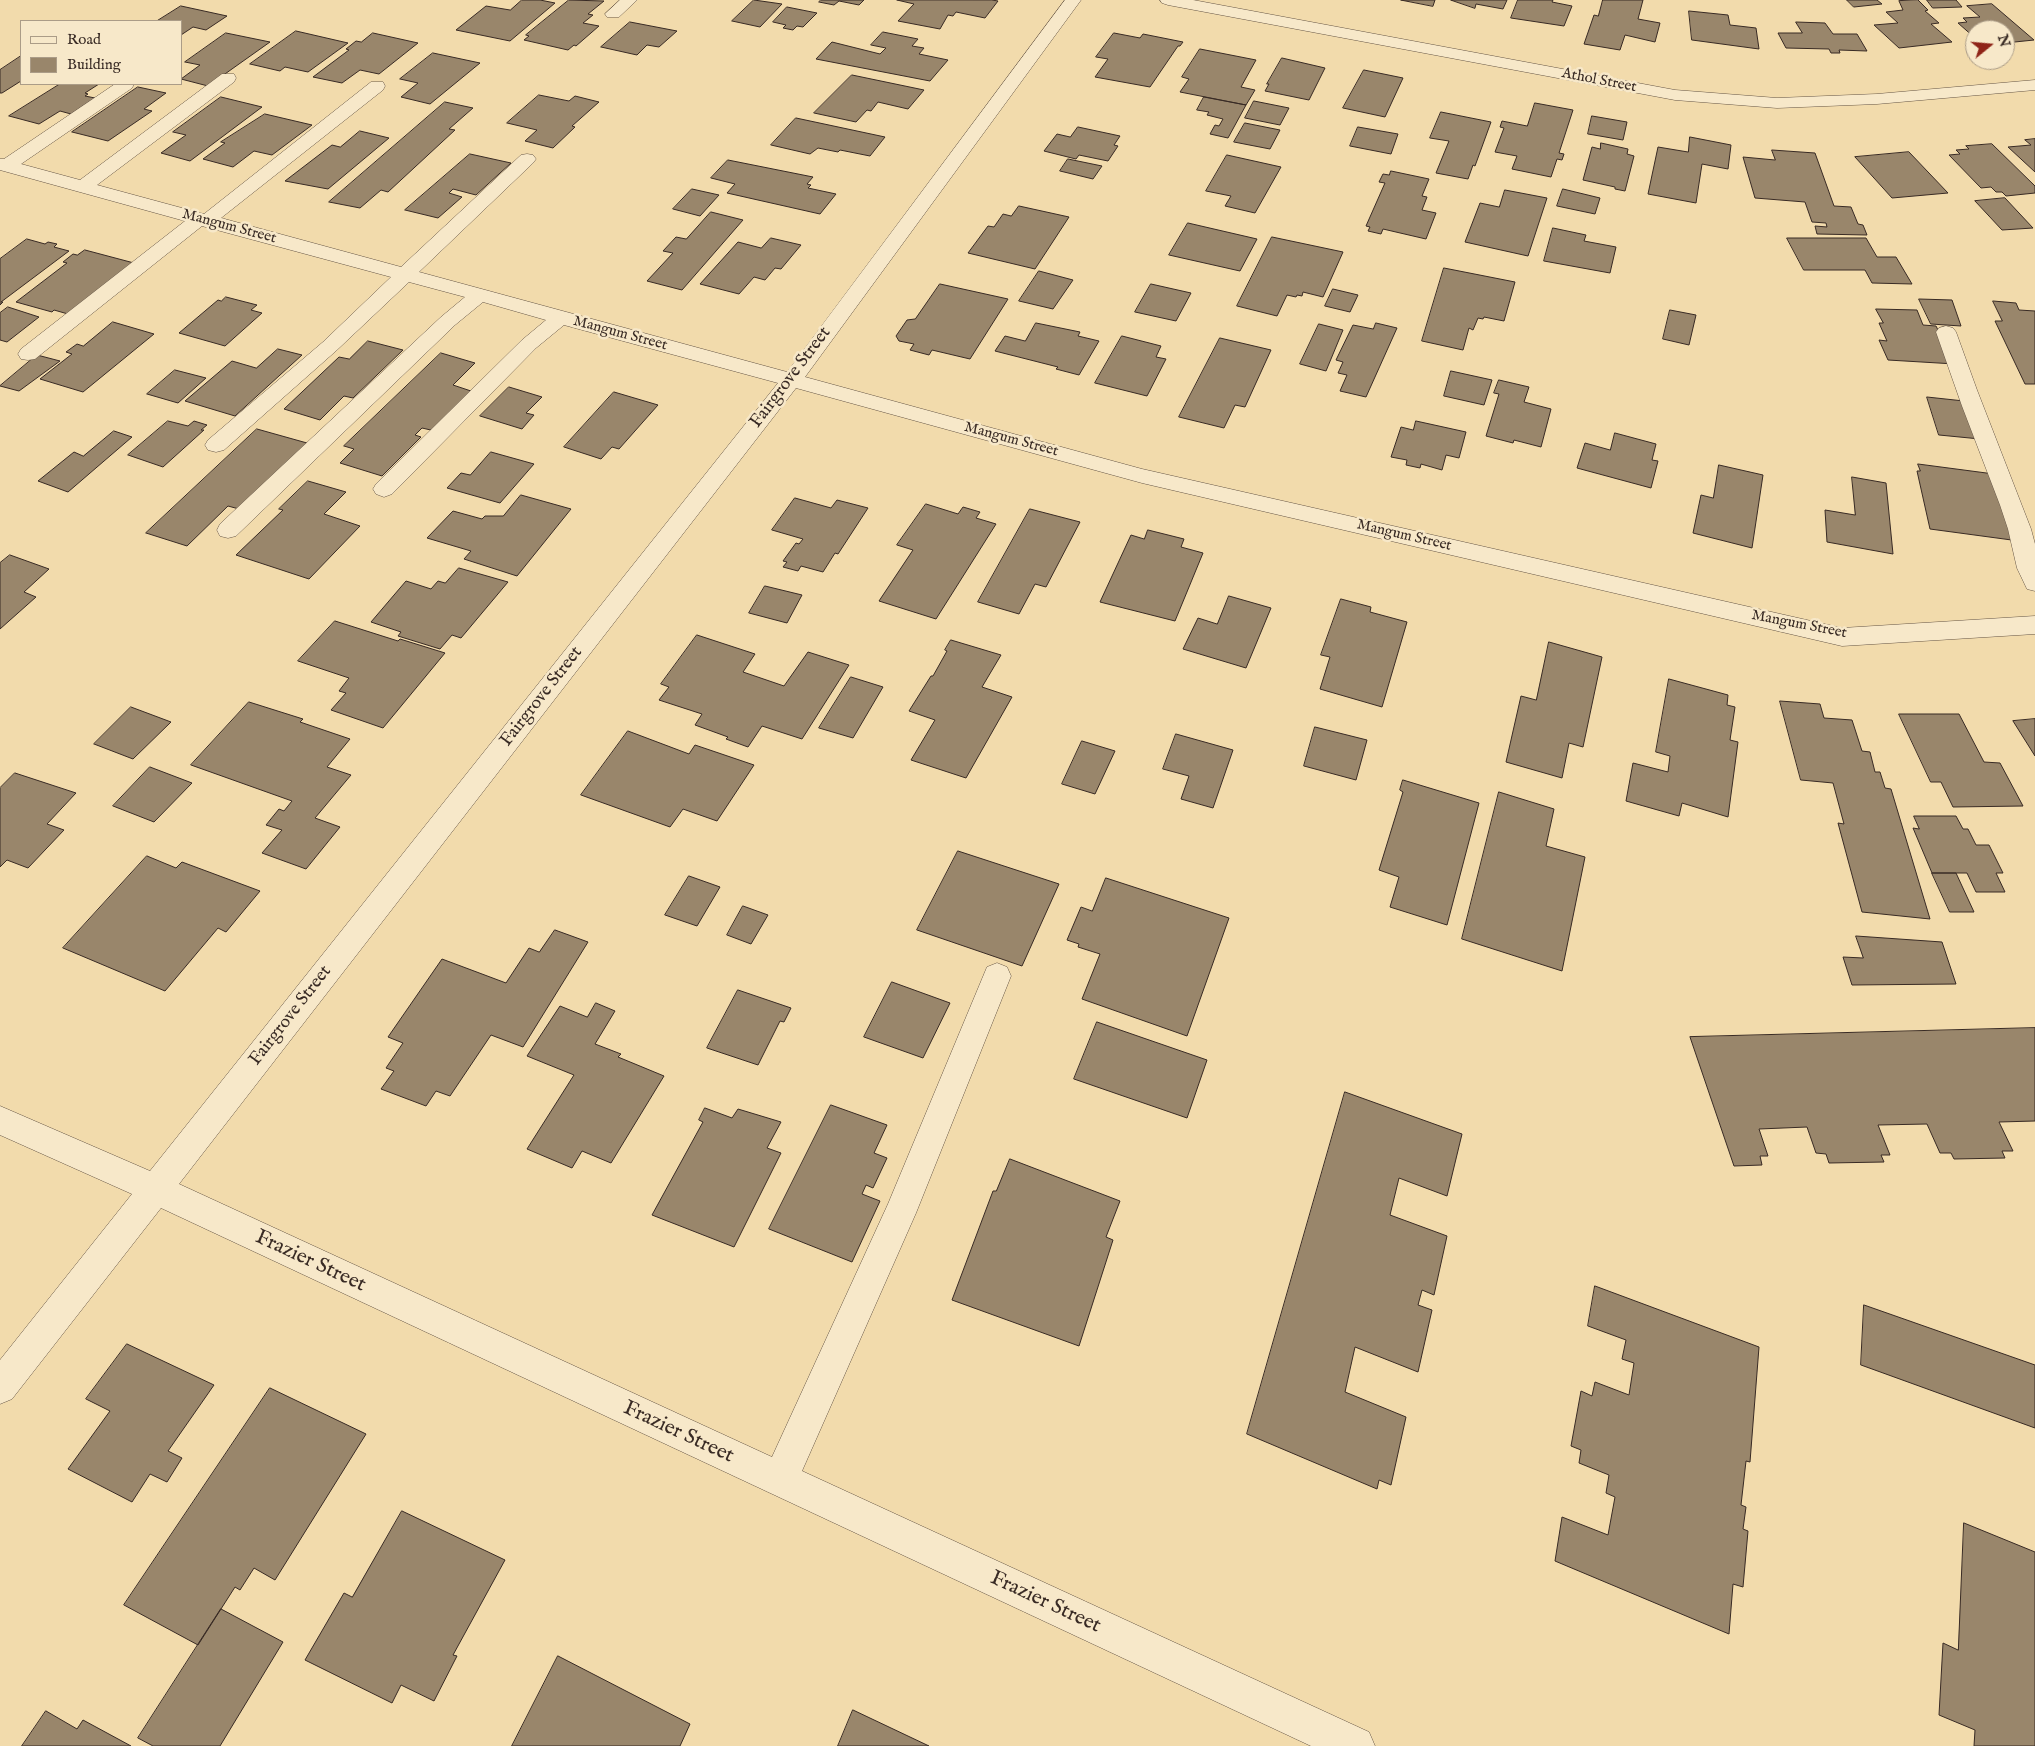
<!DOCTYPE html>
<html>
<head>
<meta charset="utf-8">
<style>
  body { margin:0 }
  #map { position:relative; width:2035px; height:1746px; overflow:hidden; background:#f2dbac; font-family:"IM FELL English",serif }
  canvas { display:block }
  .legend { position:absolute; left:20px; top:20px; width:162px; height:65px; box-sizing:border-box; background:#f7e8c9; border:1px solid #ab9c87; margin:0; padding:6px 9px; list-style:none; font-size:15px; color:#382a24 }
  .legend li { display:flex; align-items:center; gap:10px; height:25px }
  .legend b { width:25px; border:1px solid #ab9c87 }
  .north { position:absolute; left:1965px; top:20px; width:50px; height:50px; box-sizing:border-box; background:#f7e8c9; border:1px solid #ab9c87; border-radius:50%; rotate:73deg; font-size:14px; font-weight:700; line-height:20px; text-align:center; color:#382a24 }
  .north::after { content:''; display:block; margin:auto; width:18px; height:22px; background:#8f2418; clip-path:polygon(50% 0,100% 100%,50% 72%,0 100%) }
</style>
</head>
<body>
<div id="map">
<canvas width="2035" height="1746"></canvas>
<ul class="legend">
<li><b style="height:6px;background:#f7e8c9"></b>Road</li>
<li><b style="height:14px;background:#99866b"></b>Building</li>
</ul>
<div class="north">N</div>
</div>
<script>
const c = document.querySelector('canvas').getContext('2d');
c.lineJoin = 'round';
function fill(path, color) { c.fillStyle = color; c.fill(path, 'evenodd'); }
function stroke(path, color, width, dash) { c.strokeStyle = color; c.lineWidth = width; c.lineCap = dash ? 'butt' : 'round'; c.setLineDash(dash || []); c.stroke(path); }
function drawText(font, color, halo, rows, align = 'center') {
  c.font = font + ' "IM FELL English",serif'; c.lineWidth = 5; c.setLineDash([]); c.textBaseline = 'middle'; c.strokeStyle = halo; c.fillStyle = color; for (const [text, x, y, turn = 0] of rows) {
    c.save(); c.translate(x, y); c.rotate((+turn || 0) * Math.PI / 180); c.textAlign = isNaN(turn) ? turn : align; if (halo) c.strokeText(text, 0, 0); c.fillText(text, 0, 0); c.restore();
  }
}
const building = new Path2D(`
  M522,0H540L555,3L510,41L456,30L486,6L510,10Z
  M569,0L604,1L588,14L593,15L583,23L599,26L576,46L574,45L568,50L524,40L529,36L526,35Z
  M754,0L782,4L760,27L732,21Z
  M821,0H864L859,5L839,1L834,5L819,2Z
  M992,0L998,1L985,18L956,12L953,16L948,15L940,29L898,21L914,4L897,0Z
  M1401,0H1435L1433,6Z
  M1451,0H1507L1503,9L1476,4L1475,8Z
  M1518,0H1553L1552,2L1572,6L1564,26L1511,18Z
  M1603,0H1643L1638,19L1660,23L1655,42L1625,35L1620,50L1584,44L1594,15L1598,16Z
  M1847,0H1877L1882,4L1854,7Z
  M1918,0L1928,10L1925,11L1939,23L1931,24L1952,42L1899,48L1874,25L1898,23L1886,12L1903,10L1899,1Z
  M1927,0H1956L1962,7L1933,8Z
  M1992,4L2034,40L2005,43V30H1975V38L1958,23L1967,22L1963,18L1980,17L1967,6Z
  M181,6L227,16L206,30L193,27L181,35V21H157Z
  M787,7L817,13L803,27L797,26L793,30L783,28L786,25L773,22Z
  M1689,11L1728,15L1730,25L1756,28L1759,49L1692,40Z
  M630,22L677,31L659,47L647,45L637,55L601,47Z
  M1796,22L1825,23L1833,34H1857L1867,51L1839,50L1840,53H1831L1829,49L1786,48L1778,33H1802Z
  M296,31L348,43L308,72L285,67L280,71L250,64Z
  M883,32L918,39L912,46L924,48L919,54L948,60L930,81L816,59L832,42L880,54L886,48L871,45Z
  M226,33L270,42L208,86L181,79L200,65L185,62Z
  M373,33L418,43L379,74L360,70L342,83L313,77L349,50L346,49L356,41L361,42Z
  M1114,33L1140,38L1143,34L1183,42L1180,46H1178L1150,87L1095,77L1108,59L1096,57Z
  M1200,49L1256,60L1241,87L1255,90L1246,105L1180,92L1189,79L1182,77Z
  M433,53L480,63L430,104L401,97L418,83L400,79Z
  M21,56V81L2,93H0V70Z
  M1282,58L1325,68L1309,100L1265,91L1269,84H1267Z
  M1364,70L1403,78L1385,117L1343,108Z
  M852,75L924,90L908,109L878,102L871,111L867,110L856,122L814,113Z
  M60,84H99L85,93L88,94L85,96L95,98L71,114L60,111L39,124L9,116Z
  M138,87L166,93L144,109L152,111L108,141L72,132Z
  M539,95L569,101L575,96L599,102L572,126L575,127L553,148L525,141L537,130L507,123Z
  M221,97L262,107L190,161L161,153L186,135L173,132Z
  M1204,97L1246,105L1228,138L1210,134L1215,125L1219,126L1223,119L1207,115L1209,112L1197,110Z
  M1254,101L1289,108L1280,125L1245,118Z
  M445,102L473,108L449,129L455,130L388,192L381,190L360,208L329,202Z
  M1535,103L1573,110L1559,153L1564,154L1562,160L1557,159L1551,177L1512,169L1517,156L1495,152L1504,128L1500,127L1502,121L1527,126Z
  M1441,112L1491,122L1475,166L1473,165L1468,179L1436,173L1449,141L1430,138Z
  M265,114L312,125L272,155L254,151L233,167L203,159L225,143L221,142Z
  M1592,116L1627,122L1623,140L1588,134Z
  M796,118L885,137L870,156L840,150L838,152L818,148L810,154L771,145Z
  M1245,123L1280,130L1270,149L1234,142Z
  M1078,127L1120,136L1114,145L1118,146L1108,161L1079,155L1076,159L1044,151L1057,134L1070,137Z
  M1358,127L1398,134L1391,154L1350,146Z
  M360,131L389,138L328,189L285,181L332,145L340,147Z
  M1690,137L1731,145L1728,169L1702,164L1696,203L1648,194L1658,147L1688,152Z
  M2035,139V172L2008,147L2031,145L2025,140Z
  M1601,143L1628,149L1627,154L1634,156L1625,191L1615,189V187L1583,180L1592,147L1600,149Z
  M1992,144L2035,186V193L2006,196L2002,192H1996L1991,187L1981,188L1949,155L1960,154L1956,150L1969,149L1966,146Z
  M1772,150L1815,153L1834,206L1851,207L1858,224L1863,225L1867,235L1817,234L1815,226L1827,227L1826,223L1812,222L1805,202L1755,198L1743,157L1775,160Z
  M1909,152L1948,193L1892,198L1855,157Z
  M470,154L511,163L476,195L453,189L449,193L462,197L438,218L405,210Z
  M1227,155L1281,167L1255,213L1225,206L1231,196L1206,191Z
  M1068,159L1102,166L1093,179L1060,171Z
  M728,160L813,177L807,184L811,185L808,188L836,194L820,214L727,193L735,184L711,178Z
  M1391,171L1429,179L1422,196L1427,197L1422,210L1436,213L1426,239L1383,229L1381,234L1368,231L1370,227L1366,226L1385,183L1379,182L1383,174L1389,175Z
  M692,189L719,195L700,216L673,209Z
  M1563,189L1600,198L1595,214L1557,206Z
  M1505,190L1547,198L1528,256L1465,242L1480,203L1499,207Z
  M2005,198L2033,228L2002,230L1975,201Z
  M1019,206L1069,217L1035,269L968,253L988,226L994,227L1003,214L1011,216Z
  M711,212L743,220L682,290L647,281L673,253L663,251L676,237L686,239Z
  M1188,223L1257,239L1240,271L1169,255Z
  M1553,228L1586,235L1584,241L1616,247L1610,273L1544,261Z
  M1272,237L1343,252L1323,297L1303,292L1302,296L1297,295L1296,297L1287,295L1277,316L1237,306Z
  M771,238L801,245L781,269L775,268L765,280L754,277L739,294L700,284L738,242L761,248Z
  M1787,238H1866L1877,257H1896L1912,284L1872,283L1865,270H1804Z
  M27,239L45,244L48,242L57,244L54,247L69,251L1,302H3L0,305V259Z
  M85,250L134,263L68,314L54,310L52,312L16,302L67,263L63,262L73,254L77,255Z
  M1444,268L1515,282L1504,321L1484,317L1483,319L1478,318L1473,330L1469,328L1463,350L1422,341Z
  M1039,271L1073,280L1053,309L1019,301Z
  M940,284L1008,299L970,359L932,350L929,355L910,350L914,344L899,341L896,336L907,320L915,319Z
  M1151,284L1191,293L1176,321L1135,312Z
  M1333,289L1358,295L1350,312L1325,306Z
  M226,297L257,305L251,310L262,313L225,346L179,333L218,300L221,301Z
  M1919,299L1952,300L1961,326L1931,324Z
  M1993,301L2016,303L2019,310L2035,311V384H2025L1995,321H2002Z
  M8,307L39,317L7,342L0,340V313Z
  M1876,309L1917,310L1923,325L1936,326L1955,364L1888,360L1879,340L1887,341L1879,323H1883Z
  M1670,310L1696,315L1689,345L1663,339Z
  M113,322L154,334L83,392L40,379L72,354L66,352L77,344L83,346Z
  M1036,323L1080,332L1078,336L1099,341L1079,375L1056,369L1058,367L995,351L1005,336L1025,341Z
  M1376,323L1397,328L1366,397L1340,391L1347,375L1338,373L1343,362L1336,360L1353,325L1373,329Z
  M1319,324L1343,330L1326,371L1300,364Z
  M1122,336L1161,346L1156,357L1166,359L1147,396L1095,383Z
  M1220,338L1271,350L1245,407L1235,405L1224,428L1179,417Z
  M368,341L403,350L353,398L344,396L320,420L284,409L339,357L349,359Z
  M278,349L302,355L235,416L185,401L232,361L256,368Z
  M441,353L475,363L453,385L474,392L435,431L422,428L415,435L421,437L382,476L340,463L354,449L344,446Z
  M37,355L60,361L19,391L0,386Z
  M175,370L206,378L178,403L147,394Z
  M1451,371L1492,380L1484,405L1444,396Z
  M1499,380L1529,387L1524,402L1551,409L1541,447L1514,440L1513,443L1486,436L1499,394L1494,393Z
  M509,387L542,397L526,413L534,415L522,429L480,416Z
  M614,392L658,405L619,449L612,447L601,459L564,447Z
  M1927,397L1964,401L1980,439L1939,435Z
  M168,421L188,426L194,421L207,425L201,430H204L163,467L128,455Z
  M1416,421L1466,432L1459,458L1446,455L1442,470L1421,464L1420,468L1406,465L1407,460L1391,457L1401,427L1413,430Z
  M257,429L307,443L239,509L228,506L187,546L146,533Z
  M114,431L132,437L68,492L38,481L74,452L83,456Z
  M1615,433L1656,444L1652,460L1658,461L1651,488L1577,468L1585,443L1610,450Z
  M491,452L534,464L500,503L447,488L461,473L470,475Z
  M1918,464L1994,474L2019,541L1930,529L1917,471H1920Z
  M1719,465L1763,475L1752,548L1693,533L1701,495L1713,498Z
  M1852,477L1886,483L1893,554L1827,542L1825,510L1855,515Z
  M308,481L346,492L324,514L360,526L309,579L236,555L283,510L279,509Z
  M521,495L571,509L517,576L464,559L471,551L427,538L453,511L482,519L485,516H503Z
  M795,498L831,508L837,500L868,508L838,554L835,553L823,572L801,566L798,571L783,567L787,562L783,561L796,543L799,544L803,539L772,530Z
  M926,504L958,514L963,507L980,512L976,518L996,524L936,619L879,601L913,550L897,545Z
  M1030,509L1080,522L1046,587L1035,584L1019,614L978,602Z
  M1148,530L1184,539L1181,547L1203,553L1175,621L1100,602L1131,535L1144,539Z
  M10,555L49,569L24,592L36,597L0,629V563Z
  M459,568L508,582L461,638L452,635L440,649L398,636L401,632L371,622L406,581L431,589L438,581L445,583Z
  M765,586L802,595L787,623L749,613Z
  M1229,596L1271,608L1246,668L1183,649L1198,618L1217,624Z
  M1341,599L1371,607L1370,612L1407,622L1382,707L1320,689L1330,657L1321,655Z
  M335,621L398,641L400,639L445,653L383,728L331,710L346,693L339,691L349,678L298,661Z
  M697,635L755,654L743,672L784,686L808,652L849,665L802,739L762,726L748,747L726,739L728,737L695,725L702,714L659,700L669,687L661,684Z
  M951,640L1001,655L982,687L1012,697L966,778L911,760L935,720L909,711L931,676H933L947,651L945,650Z
  M1549,642L1602,657L1583,747L1569,743L1562,778L1506,762L1521,696L1536,700Z
  M851,677L883,687L853,738L819,728Z
  M1669,679L1728,695L1727,705L1735,707L1730,740L1738,742L1728,817L1682,803L1679,816L1626,801L1633,763L1668,772L1670,756L1656,752Z
  M1780,701L1820,704L1824,718L1852,720L1862,751L1870,752L1875,772H1880L1885,788L1891,789L1930,919L1862,912L1838,823L1844,824L1833,783L1801,780Z
  M249,702L303,719L300,722L350,739L327,767L351,775L315,818L340,827L306,869L262,853L282,830L266,825L279,809L284,811L292,801L191,765Z
  M131,707L171,722L133,759L94,744Z
  M1899,714H1959L1984,762L2000,763L2023,806L1953,807L1941,782H1931Z
  M2035,719V756L2013,721Z
  M1315,727L1367,740L1356,780L1304,766Z
  M628,731L689,754L695,745L754,765L717,821L683,809L670,827L581,795Z
  M1176,734L1233,750L1213,808L1181,799L1189,776L1163,769Z
  M1082,741L1115,751L1095,794L1062,784Z
  M150,767L192,783L154,822L113,806Z
  M15,773L76,793L47,824L64,830L28,868L7,860L0,867V788Z
  M1403,780L1479,803L1447,925L1390,907L1399,877L1379,870L1403,792L1400,790Z
  M1499,792L1554,809L1546,846L1585,857L1562,971L1462,939Z
  M1914,816H1956L1963,829H1968L1976,845H1989L2003,873H1996L2005,892H1976L1967,873H1932L1913,828L1919,829Z
  M958,851L1059,884L1022,966L917,930Z
  M147,856L176,868L182,862L260,891L226,932L218,928L165,991L63,948Z
  M1932,873H1956L1974,912H1950Z
  M689,876L720,887L697,926L665,915Z
  M1106,878L1229,918L1187,1036L1082,999L1100,954L1078,947L1079,944L1067,940L1081,907L1092,911Z
  M743,906L768,915L751,944L727,935Z
  M555,930L588,942L523,1047L491,1035L450,1096L436,1091L426,1106L381,1089L394,1071L386,1068L403,1043L388,1037L442,959L506,983L529,948L539,952Z
  M1856,936L1942,942L1956,984L1852,985L1843,957L1863,958Z
  M892,982L950,1003L923,1058L864,1037Z
  M738,990L791,1008L784,1022L780,1021L758,1065L707,1048Z
  M596,1003L615,1011L595,1044L621,1054L618,1057L664,1076L611,1163L582,1151L572,1168L527,1149L574,1075L527,1056L560,1006L587,1017Z
  M1097,1022L1207,1060L1187,1118L1074,1079Z
  M2035,1028V1121L1999,1122L2013,1151H2002L2005,1158L1954,1159L1951,1153H1940L1927,1124L1878,1125L1890,1155H1881L1884,1162L1829,1163L1826,1154L1816,1153L1807,1127L1759,1129L1768,1156H1760L1762,1165L1734,1166L1690,1037Z
  M1345,1092L1462,1134L1447,1196L1399,1178L1390,1215L1447,1236L1434,1295L1422,1290L1418,1305L1432,1310L1418,1372L1355,1347L1345,1392L1406,1417L1391,1485L1379,1480L1377,1489L1247,1434Z
  M831,1105L887,1125L874,1153L887,1158L873,1188L866,1185L862,1194L880,1201L852,1262L769,1229Z
  M705,1108L732,1118L738,1109L781,1122L767,1148L781,1153L734,1247L652,1215L703,1122L699,1120Z
  M1010,1159L1120,1201L1106,1237L1113,1240L1079,1346L952,1300L993,1191H996Z
  M1595,1286L1759,1347L1750,1462L1746,1461L1741,1505L1746,1507L1743,1529L1748,1531L1743,1587L1733,1584L1729,1634L1555,1561L1562,1517L1608,1535L1615,1497L1606,1493L1609,1475L1579,1463L1581,1450L1571,1446L1581,1391L1592,1396L1595,1382L1629,1395L1634,1363L1622,1359L1626,1340L1588,1326Z
  M1864,1305L2035,1365V1428L1861,1365Z
  M127,1344L214,1385L168,1451L182,1458L167,1482L150,1474L132,1502L68,1469L110,1411L86,1399Z
  M270,1388L366,1434L275,1580L254,1568L240,1590L235,1587L198,1645L124,1605Z
  M402,1511L505,1560L453,1655L457,1656L434,1701L401,1685L392,1703L305,1660L344,1593L352,1597Z
  M1964,1523L2035,1552V1746H1974L1975,1730L1939,1715L1943,1643L1958,1650Z
  M221,1609L283,1642L220,1746H153L138,1738Z
  M558,1656L690,1724L680,1746H512Z
  M853,1710L929,1746H838Z
  M46,1711L77,1729L83,1720L131,1746H22Z`);
const minor = new Path2D(`
  M620,0H637L619,17H607L605,14Z
  M1065,0H1081L805,377L1142,469L1842,628L2035,616V634L1842,646L1142,483L796,388L179,1184L772,1457L888,1204L987,967L997,963L1007,967L1011,976L916,1213L802,1471L1369,1732L1375,1746H1311L161,1208L12,1399L0,1404V1360L132,1194L0,1135V1106L150,1171L778,383L564,325L536,348L392,494L384,497L376,494L373,489L376,484L522,340L546,320L483,302L455,325L236,536L228,538L220,536L217,530L220,524L441,317L465,297L409,282L337,350L224,450L216,452L208,450L205,445L208,440L323,342L391,277L202,226L35,359L28,360L21,359L18,354L21,349L185,221L0,170V159H4L115,84H134L132,88L21,164L80,180L222,74H234L236,78L234,82L97,185L204,214L371,82H383L385,86L383,90L221,218L401,267L521,155L527,154L533,155L536,159L533,163L419,272L787,372Z
  M1160,0H1193L1675,90L1777,98L1877,94L2035,80V90L1877,104L1777,108L1675,100L1168,5L1162,3Z
  M1946,326L1953,328L1956,332L1977,390L2031,529L2035,544V591L2027,589L2017,568L2008,529L2000,505L1962,406L1936,332L1939,328Z`);
const farStreetnames = [
  ["Athol Street",1599,81,11],
  ["Mangum Street",229,227,15],
  ["Mangum Street",620,334,15],
  ["Mangum Street",1011,440,15],
  ["Mangum Street",1404,536,13],
  ["Mangum Street",1799,625,11]
];
const streetNames = [
  ["Fairgrove Street",791,378,-53],
  ["Fairgrove Street",542,697,-52],
  ["Fairgrove Street",291,1016,-52]
];
const nearStreetnames = [
  ["Frazier Street",310,1262,25],
  ["Frazier Street",678,1433,25],
  ["Frazier Street",1045,1603,25]
];
fill(building, '#99866b');
stroke(building, '#382a24', 1);
stroke(minor, '#665646', 1);
fill(minor, '#f7e8c9');
drawText('15px', '#382a24', '#f7e8c9', farStreetnames);
drawText('18px', '#382a24', '#f7e8c9', streetNames);
drawText('21px', '#382a24', '#f7e8c9', nearStreetnames);
</script>
</body>
</html>
